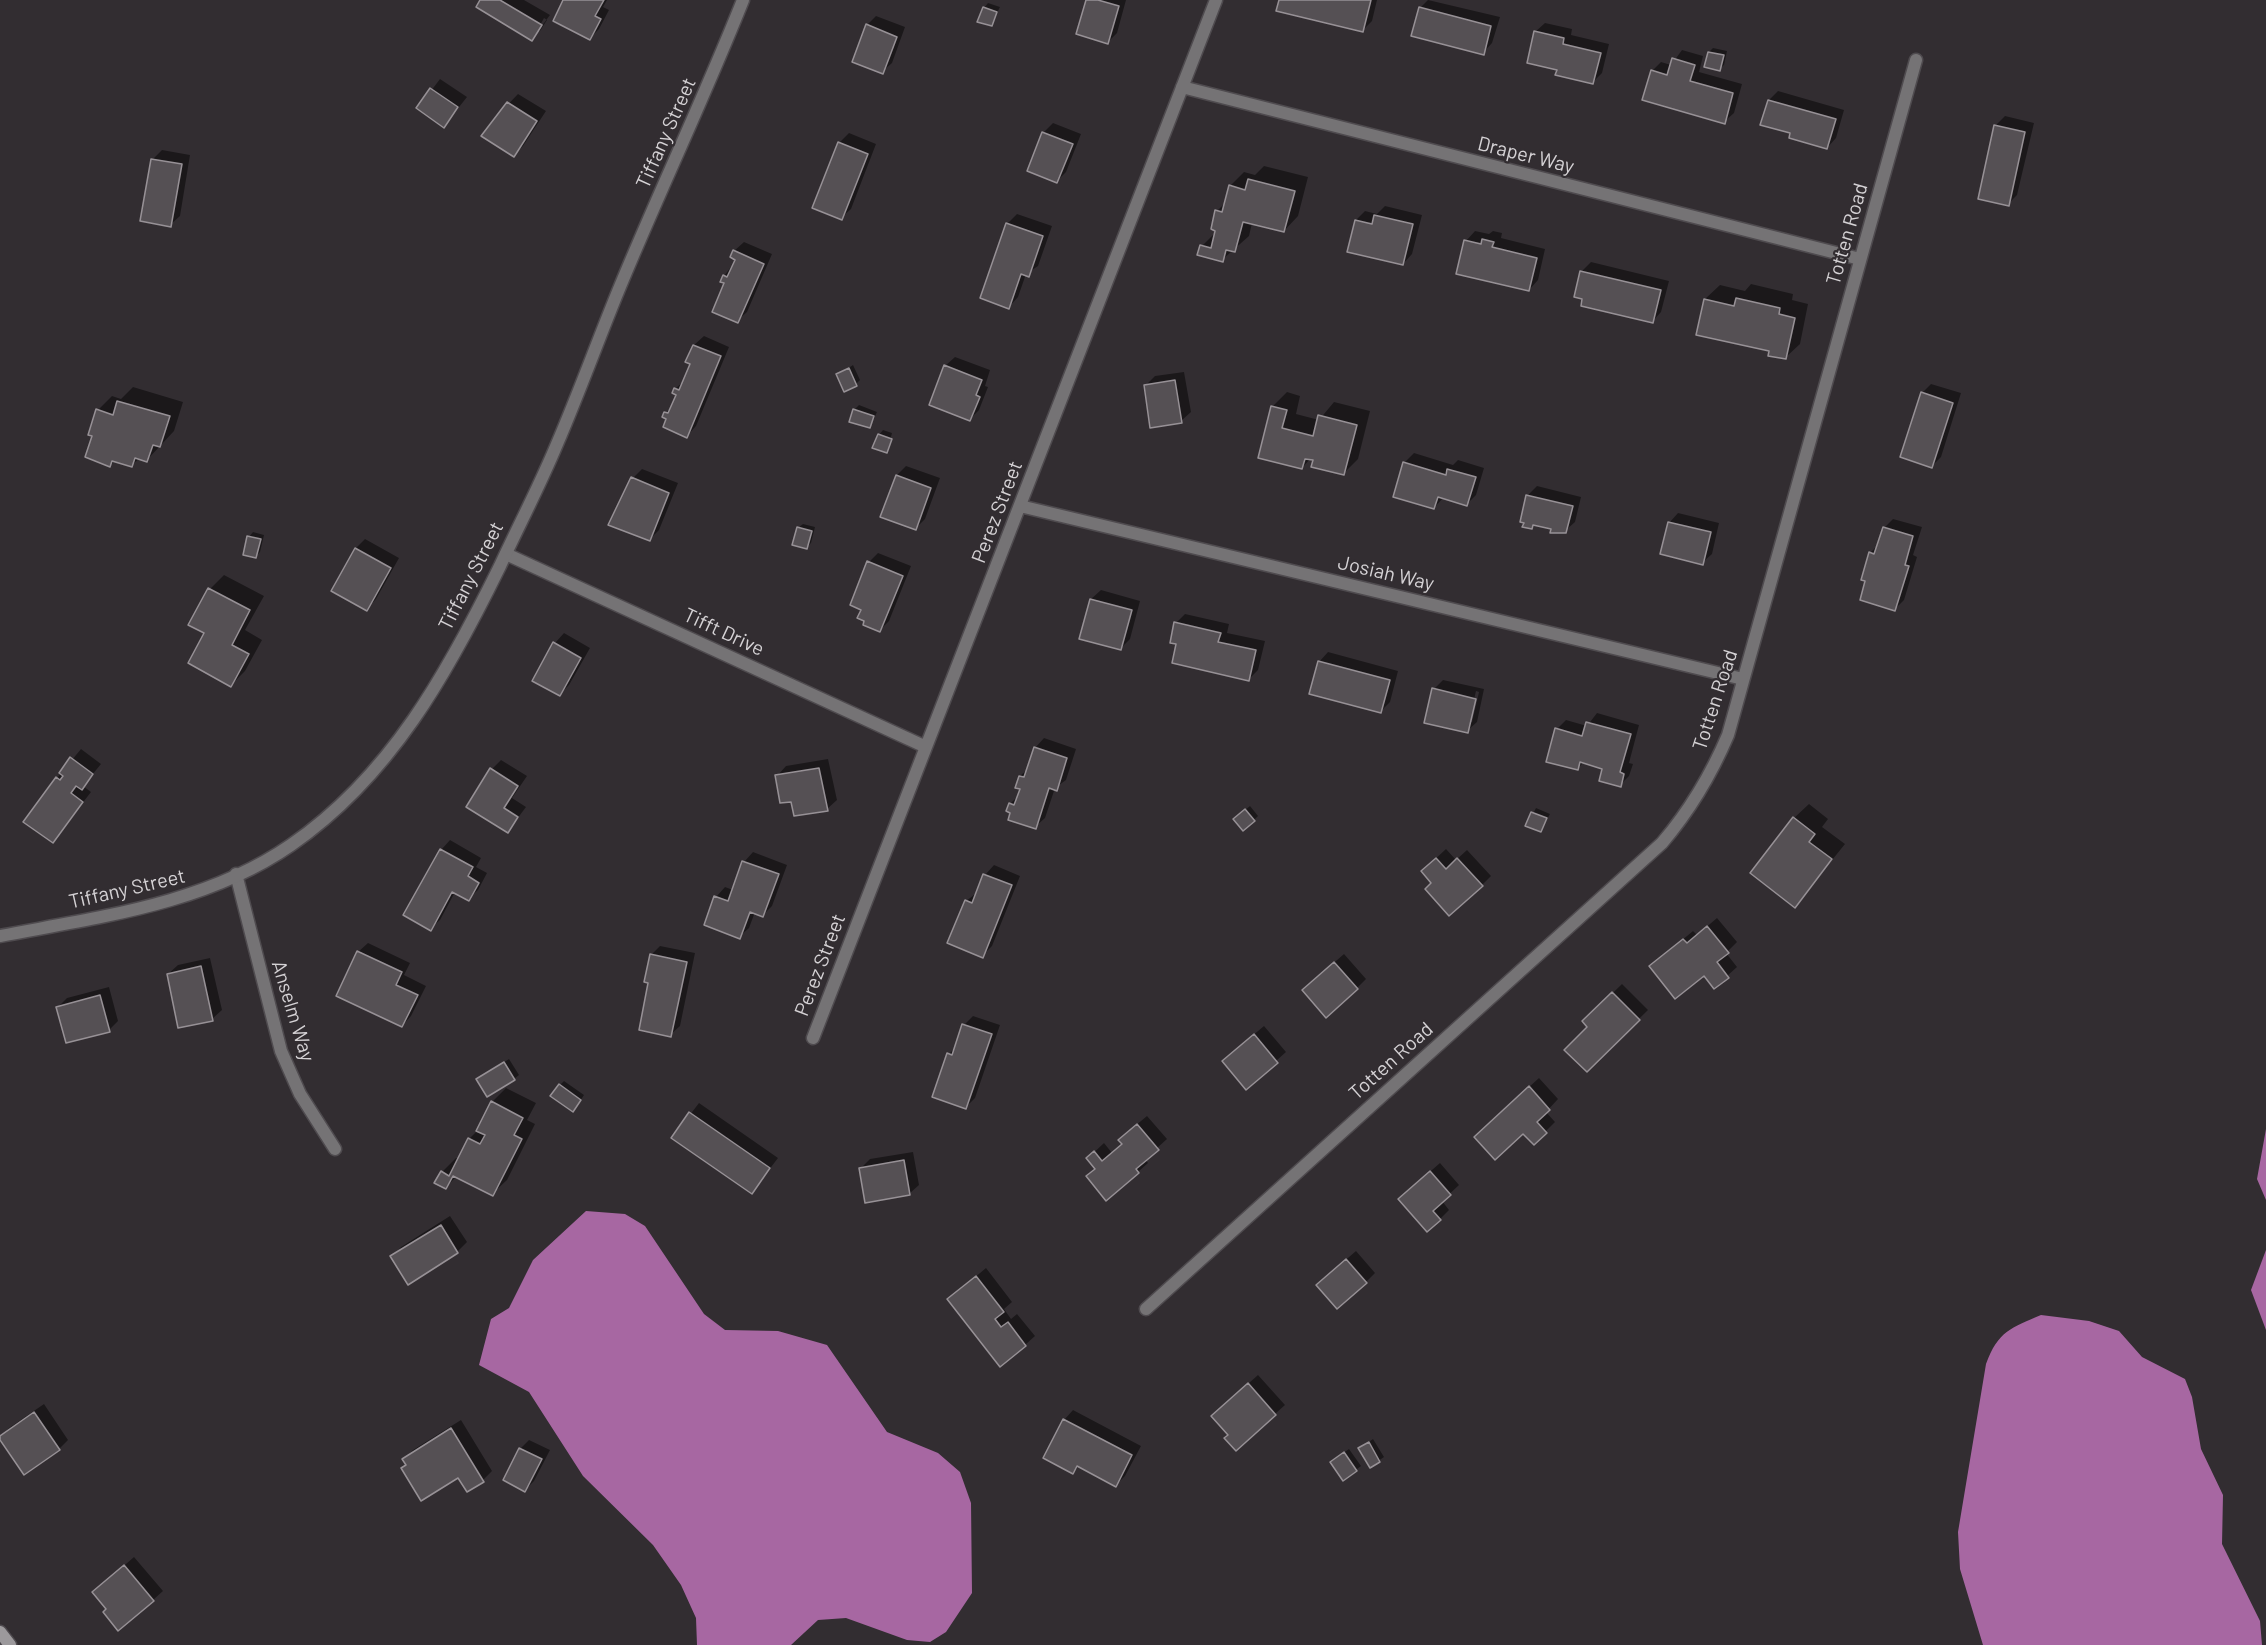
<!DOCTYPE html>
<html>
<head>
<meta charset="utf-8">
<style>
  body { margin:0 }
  canvas { display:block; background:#322d31 }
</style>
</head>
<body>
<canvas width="2266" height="1645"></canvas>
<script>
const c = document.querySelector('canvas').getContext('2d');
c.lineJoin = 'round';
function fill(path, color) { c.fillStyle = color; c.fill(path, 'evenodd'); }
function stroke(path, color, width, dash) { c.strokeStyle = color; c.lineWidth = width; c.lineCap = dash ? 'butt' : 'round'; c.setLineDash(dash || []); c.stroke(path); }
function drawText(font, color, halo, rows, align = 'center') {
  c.font = font + ' Barlow,sans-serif'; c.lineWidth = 4.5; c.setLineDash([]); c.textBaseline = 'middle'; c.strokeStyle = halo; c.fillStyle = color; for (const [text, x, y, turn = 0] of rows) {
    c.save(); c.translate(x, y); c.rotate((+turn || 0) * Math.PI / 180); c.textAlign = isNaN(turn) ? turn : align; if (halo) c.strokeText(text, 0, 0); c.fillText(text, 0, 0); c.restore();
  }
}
const water = new Path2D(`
  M2266,1129V1200L2257,1179Z
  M586,1211L625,1214L645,1226L704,1314L725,1330L778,1331L827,1345L887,1432L938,1453L960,1472L971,1503L972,1593L946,1632L930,1642L907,1640L846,1618L818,1620L791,1645H697L696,1618L681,1585L653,1545L583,1476L529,1392L479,1365L491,1319L509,1308L533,1260Z
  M2266,1250V1330L2251,1290Z
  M2041,1315L2089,1321L2119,1331L2142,1357L2185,1379L2192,1397L2201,1449L2223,1495L2222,1544L2260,1621L2262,1645H1983L1960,1569L1958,1532L1986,1364C1998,1331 2011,1328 2041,1315Z`);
const shadow = new Path2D(`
  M482,0H524L550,15L532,39ZM544,18L547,20L540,31H537Z
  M565,0H607L603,7L609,10L599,29L589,39Z
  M1087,0H1126L1117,33L1108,42Z
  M1281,0H1377L1372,21L1362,31Z
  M1428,0L1500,17L1492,43L1483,53L1420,8Z
  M988,3L1000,7L991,25L984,8Z
  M876,16L905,27L892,63L882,72L867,25Z
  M1545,23L1572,29L1571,35L1609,44L1602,73L1593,82L1558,69L1535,32Z
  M1713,48L1727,51L1724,65L1719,69L1709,52Z
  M1682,50L1703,56L1699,72L1742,84L1734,113L1724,122L1652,71L1661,62L1671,65Z
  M440,79L467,97L444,126L418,108Z
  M1778,91L1844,110L1836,138L1827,148L1792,132L1769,100Z
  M518,94L546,111L523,146L514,155L483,136L493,120Z
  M2005,116L2034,123L2017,195L2008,204L1979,198L1996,125Z
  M1053,123L1081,134L1066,172L1057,181L1043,133Z
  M849,133L876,144L851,209L841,218L839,143Z
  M162,150L190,155L180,216L170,225L152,160Z
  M1264,166L1308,177L1298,216L1284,231L1252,223L1249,236L1222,260L1202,246L1218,230L1217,211L1226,202L1230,186L1244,172L1255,175Z
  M1385,206L1422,215L1412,254L1403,264L1356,220L1365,211L1377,214Z
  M1017,214L1052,226L1038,266L1026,274L1018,297L1009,307L1007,224Z
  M1475,231L1489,234L1493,231L1502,233L1501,238L1545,249L1538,280L1529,290L1466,241Z
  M744,242L772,254L747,312L737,321L724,276L737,259L734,251Z
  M1591,262L1669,281L1661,312L1652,322L1581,272Z
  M1751,284L1793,294L1792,300L1808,304L1800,344L1785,358L1705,299L1720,285L1745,291Z
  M704,336L729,347L696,426L687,436L666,413L674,404L678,394L675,389L685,380L692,363L687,362L694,345Z
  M955,357L990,370L985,386L988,387L979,410L970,419L945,366Z
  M853,365L860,380L856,384L838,375Z
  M1184,372L1191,412L1181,421L1145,386L1155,376Z
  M1931,384L1961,393L1941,457L1932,466L1922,393Z
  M133,387L183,402L174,431L147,460L140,458L132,465L115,460L110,466L94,435L98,410L112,396L121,399Z
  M1287,392L1300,396L1296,414L1319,420L1334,402L1370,411L1358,459L1344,473L1311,458L1302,468L1260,457L1272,407Z
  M859,405L877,412L870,427L854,410Z
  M883,430L892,433L887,452L879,435Z
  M1414,453L1453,465L1458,460L1484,468L1476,495L1467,504L1443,498L1434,508L1404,463Z
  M906,466L940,478L925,519L916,528L897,475Z
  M642,469L678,483L659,530L649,540L633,478Z
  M1537,486L1581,497L1575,522L1565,531L1535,524L1531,528L1527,496Z
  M1678,513L1719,523L1712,554L1702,563L1669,523Z
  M1893,519L1922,527L1913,555L1917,557L1904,600L1895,609L1867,580L1870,553L1879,544L1884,528Z
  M803,524L815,527L811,543L806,548L798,528Z
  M253,532L264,535L260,552L256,556L249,537Z
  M365,539L399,558L376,599L367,609L333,590L356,548Z
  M878,553L911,566L889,621L880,630L863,609L869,562Z
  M224,575L264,596L245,630L262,640L245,671L231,685L206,632L210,589Z
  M1101,590L1140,601L1130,639L1120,649L1081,638L1091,599Z
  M1185,614L1229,624L1227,633L1265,641L1258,670L1249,679L1178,643L1176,623Z
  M564,633L590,648L569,685L559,695L534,680L555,643Z
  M1328,652L1398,671L1390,702L1381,711L1319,662Z
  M1443,680L1484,689L1477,722L1467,731L1434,689ZM1476,691L1479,692L1472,722H1469Z
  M1597,713L1639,725L1629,763L1633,764L1629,776L1620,785L1604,768L1584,762L1577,769L1557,729L1566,720L1587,726Z
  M1044,738L1076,749L1066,780L1055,788L1045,818L1035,827L1012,812L1010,804L1020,794V776L1029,768L1035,748Z
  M81,749L101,764L83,786L91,792L53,841L57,778Z
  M828,759L837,800L827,809L793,800L777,776L786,766Z
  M501,760L527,776L512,798L526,807L508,831L492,769Z
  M1809,804L1828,819L1822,827L1845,844L1795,906L1794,818Z
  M1250,806L1258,816L1254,820L1239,815Z
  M1536,808L1550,814L1541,830L1527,825Z
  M450,840L481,858L476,867L487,873L478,890L468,899L455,892L440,920L430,929L405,914L441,850Z
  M1446,849L1456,860L1467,850L1491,876L1482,885L1433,883L1432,862Z
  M753,852L787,865L772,906L763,915L755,912L749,928L739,937L706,924L716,897L725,887L733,890L744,862Z
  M994,865L1020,876L992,946L982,956L966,901L978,892L985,875Z
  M1717,918L1737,942L1726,953L1737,967L1715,987L1704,974L1651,966L1693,931L1697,935Z
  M368,943L410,963L404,975L426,986L411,1016L402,1026L358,952Z
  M660,946L695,953L680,1026L670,1035L650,982L651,955Z
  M1344,954L1366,979L1357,988L1313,981Z
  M210,958L222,1010L212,1019L168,974L178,965Z
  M1622,984L1648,1010L1587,1070L1589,1027L1584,1021Z
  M109,987L118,1021L109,1030L58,1007L67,998Z
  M973,1016L1000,1025L975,1098L965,1108L949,1054L957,1046L964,1025Z
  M1264,1026L1286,1052L1246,1088L1233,1052Z
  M509,1059L519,1075L514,1079H478Z
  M1539,1078L1558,1099L1546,1112L1555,1122L1534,1143L1523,1132L1485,1127Z
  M564,1081L584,1095L577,1106L560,1085Z
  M506,1088L536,1103L527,1120L535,1124L507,1180L492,1194L457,1176L446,1187L442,1172L456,1158L459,1159L469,1139L478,1130L492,1102Z
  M699,1103L778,1158L752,1192L673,1137Z
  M1147,1116L1167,1139L1145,1159L1148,1163L1138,1172L1096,1168L1088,1158L1104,1143L1112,1153L1123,1143L1129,1131Z
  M913,1152L919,1185L909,1194L861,1168L870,1159Z
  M1440,1163L1459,1185L1442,1201L1449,1210L1440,1219L1409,1190Z
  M450,1216L467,1242L457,1252L408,1283L392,1257L401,1247Z
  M1356,1251L1375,1273L1366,1282L1327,1276Z
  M986,1268L1012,1302L1004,1309L1011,1319L1017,1314L1035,1336L1025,1345L949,1299Z
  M1258,1375L1285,1405L1236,1449L1222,1407Z
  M44,1404L68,1440L59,1449L0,1438L9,1428Z
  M1073,1410L1141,1446L1125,1476L1116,1485L1079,1466L1073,1472L1064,1420Z
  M461,1420L492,1471L483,1480L407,1464L404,1459L413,1450Z
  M1373,1439L1384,1457L1371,1466L1360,1448Z
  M529,1440L550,1450L534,1481L525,1490L520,1449Z
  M1349,1449L1361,1466L1344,1479L1336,1458Z
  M134,1557L163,1591L153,1600L108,1609L94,1592Z`);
const building = new Path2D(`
  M480,0H500L542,25L532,41L476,7Z
  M563,0H604L595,16L601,19L590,40L553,21Z
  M1086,0H1098L1119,6L1108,44L1076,34Z
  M1279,0H1371L1363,32L1276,11Z
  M983,7L997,12L992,26L977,22Z
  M1419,7L1491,26L1484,55L1411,36Z
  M866,24L897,37L883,74L852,62Z
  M1534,31L1564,38L1563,44L1601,53L1593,84L1555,75L1557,70L1527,63Z
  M1708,52L1724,55L1720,71L1704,67Z
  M1672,58L1695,65L1690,81L1733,93L1725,124L1642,100L1651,70L1667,75Z
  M430,88L458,107L444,128L416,108Z
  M1768,100L1836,119L1827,149L1789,138L1790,133L1760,125Z
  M507,102L537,121L514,157L481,136Z
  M1994,125L2025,132L2009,206L1978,199Z
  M1042,132L1073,144L1057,183L1027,171Z
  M838,142L868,154L842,220L812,208Z
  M151,159L182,164L171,227L140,221Z
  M1248,179L1295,191L1284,232L1243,222L1235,252L1226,250L1223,262L1197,255L1200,245L1211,248L1215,231L1211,229L1215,210L1222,212L1229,185L1245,190Z
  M1374,215L1413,224L1403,265L1347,252L1355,220L1372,224Z
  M1006,223L1043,236L1029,277L1021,274L1009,309L980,298Z
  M1482,239L1494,242L1492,247L1537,258L1529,291L1456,274L1464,240L1481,244Z
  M733,250L764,264L738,323L712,312L724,283L720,282L723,275L727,277L735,260L730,257Z
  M1580,271L1661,290L1653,323L1581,306L1582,299L1574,297Z
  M1736,298L1780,308L1779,314L1795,318L1786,359L1768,356L1769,351L1696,335L1704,299L1734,306Z
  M693,345L721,356L687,438L663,427L666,419L662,417L664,412L668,413L676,395L672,393L674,388L679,390L690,364L685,362Z
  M944,365L982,380L976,395L980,397L970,421L929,405Z
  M849,368L857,386L844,392L836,374Z
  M1175,380L1182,423L1150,428L1144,385Z
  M1921,392L1953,403L1932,468L1900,457Z
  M117,401L170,416L160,447L153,445L147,462L135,458L132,467L112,461L110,467L85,457L92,436L88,435L96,409L113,415Z
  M1271,406L1287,410L1282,428L1313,436L1318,415L1357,425L1344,475L1311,467L1313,460L1305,459L1302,469L1258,458Z
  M853,409L874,416L870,428L849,422Z
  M878,434L892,439L887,453L872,448Z
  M1403,462L1446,475L1447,469L1476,477L1467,506L1438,497L1434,509L1393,497Z
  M896,475L931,488L916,530L880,517Z
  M631,477L669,493L650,541L608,525Z
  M1526,495L1573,506L1566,533H1550L1551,529L1533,525L1532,529L1522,527L1524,523L1520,522Z
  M1668,522L1711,532L1703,565L1660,554Z
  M797,527L812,531L807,549L792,545Z
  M1883,527L1913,536L1905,565L1909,566L1895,611L1860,600L1865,581L1861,580L1869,552L1874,554Z
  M247,536L261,539L256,558L243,555Z
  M355,548L391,568L367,611L331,591Z
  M867,561L903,576L880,632L863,625L864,621L857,618L861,610L850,605Z
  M208,588L250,610L232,645L249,654L231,687L188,663L204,633L188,625Z
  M1090,599L1132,610L1121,650L1079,639Z
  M1174,622L1221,633L1218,642L1256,650L1249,681L1172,663L1176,644L1170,643Z
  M553,642L581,658L560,696L532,681Z
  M1318,661L1390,680L1381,713L1309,694Z
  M1432,688L1476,699L1468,733L1424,723Z
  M1586,722L1631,734L1620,772L1624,774L1621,787L1599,781L1602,769L1580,762L1578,770L1546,762L1555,728L1582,736Z
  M1034,747L1067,758L1057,791L1049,788L1036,829L1008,820L1010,813L1006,811L1009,803L1014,805L1020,789L1015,788L1019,776L1024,777Z
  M70,757L93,774L82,790L76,786L71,793L83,802L53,843L23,822L56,777L60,780L63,776L59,773Z
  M490,768L518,786L504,808L518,817L508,833L466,807Z
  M819,768L828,811L794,816L791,802L780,803L775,775Z
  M1245,809L1255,821L1243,831L1233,819Z
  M1531,812L1547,818L1541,832L1525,826Z
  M1793,817L1815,834L1809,842L1832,859L1795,908L1750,873Z
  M440,849L473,867L468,876L479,883L469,901L452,892L431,931L403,915Z
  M1436,858L1446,869L1457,858L1483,886L1449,916L1425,889L1431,883L1421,871Z
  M742,861L779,874L763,917L750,912L740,939L704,925L714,896L728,901Z
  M983,874L1012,885L983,958L947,943L965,900L972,903Z
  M1707,926L1729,953L1717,962L1729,978L1714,989L1704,976L1675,999L1649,966L1683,939L1687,943Z
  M357,951L402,972L396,985L418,995L402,1027L336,996Z
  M650,954L687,962L671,1037L639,1030L648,983L644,982Z
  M1334,962L1358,989L1326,1018L1302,990Z
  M201,966L213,1021L178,1028L167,974Z
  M1612,992L1640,1020L1587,1072L1564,1050L1587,1027L1582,1021Z
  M100,995L110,1032L66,1043L56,1007Z
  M962,1024L992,1034L966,1109L932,1097L947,1053L952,1055Z
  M1254,1034L1278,1063L1246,1090L1222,1061Z
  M504,1062L515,1080L487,1097L476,1079Z
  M559,1084L581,1100L573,1112L550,1096Z
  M1529,1086L1550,1110L1537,1122L1547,1133L1534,1145L1523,1134L1495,1160L1474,1137Z
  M491,1101L523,1118L514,1135L522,1139L493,1196L453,1176L446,1189L434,1183L441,1171L449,1176L468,1138L480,1144L485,1135L476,1131Z
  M689,1112L770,1168L752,1194L671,1138Z
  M1137,1124L1159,1150L1136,1169L1139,1173L1106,1201L1086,1176L1095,1169L1086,1158L1094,1151L1102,1161L1122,1144L1118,1140Z
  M904,1160L910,1195L865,1203L859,1168Z
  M1430,1171L1451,1195L1433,1211L1441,1220L1427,1232L1398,1199Z
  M441,1225L458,1253L408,1285L390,1256Z
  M1346,1259L1367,1283L1337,1309L1316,1285Z
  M976,1276L1004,1312L995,1319L1001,1327L1008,1322L1026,1346L1000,1367L947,1299Z
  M1248,1383L1276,1415L1236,1451L1224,1438L1228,1435L1211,1416Z
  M34,1412L60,1450L24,1475L0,1440V1436Z
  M1063,1419L1132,1455L1116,1487L1077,1466L1073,1474L1043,1458Z
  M451,1428L484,1482L467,1492L458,1478L421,1501L401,1468L406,1465L402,1459Z
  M1369,1442L1380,1462L1370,1468L1358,1448Z
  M519,1448L542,1459L525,1492L503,1480Z
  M1344,1452L1357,1471L1343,1481L1330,1462Z
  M124,1565L154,1601L118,1631L103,1612L106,1609L92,1592Z`);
const minor = new Path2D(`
  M1182,87L1860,259
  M1020,506L1743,679
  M506,554L926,747
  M236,874L281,1051L300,1094L335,1149
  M813,1038L1216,0
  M1146,1309L1662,843C1691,809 1711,775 1728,735L1916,60`);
const tertiary = new Path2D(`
  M0,936C99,917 206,904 291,845C391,776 448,672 500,566C519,525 540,485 557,444C579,393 598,340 619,289C659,192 704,98 743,0`);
const secondary = new Path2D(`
  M0,1632L10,1645`);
const streetNames = [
  ["Tiffany Street",666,133,-66],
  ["Draper Way",1526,155,14],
  ["Totten Road",1847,234,-74],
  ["Perez Street",997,512,-69],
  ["Josiah Way",1386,573,13],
  ["Tiffany Street",471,576,-63],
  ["Tifft Drive",724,632,25],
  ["Totten Road",1715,700,-72],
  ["Tiffany Street",127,889,-13],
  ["Perez Street",820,965,-69],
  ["Anselm Way",293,1011,73],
  ["Totten Road",1391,1061,-42]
];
fill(water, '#a767a2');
fill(shadow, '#0007');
fill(building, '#555054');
stroke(building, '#979196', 1.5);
stroke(minor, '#4f4b4f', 15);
stroke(tertiary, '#4f4b4f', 15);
stroke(secondary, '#4f4b4f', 15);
stroke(minor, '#757375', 12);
stroke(tertiary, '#757375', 12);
stroke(secondary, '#9c999c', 12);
drawText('20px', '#d5d2d5', '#322d31', streetNames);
</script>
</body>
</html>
